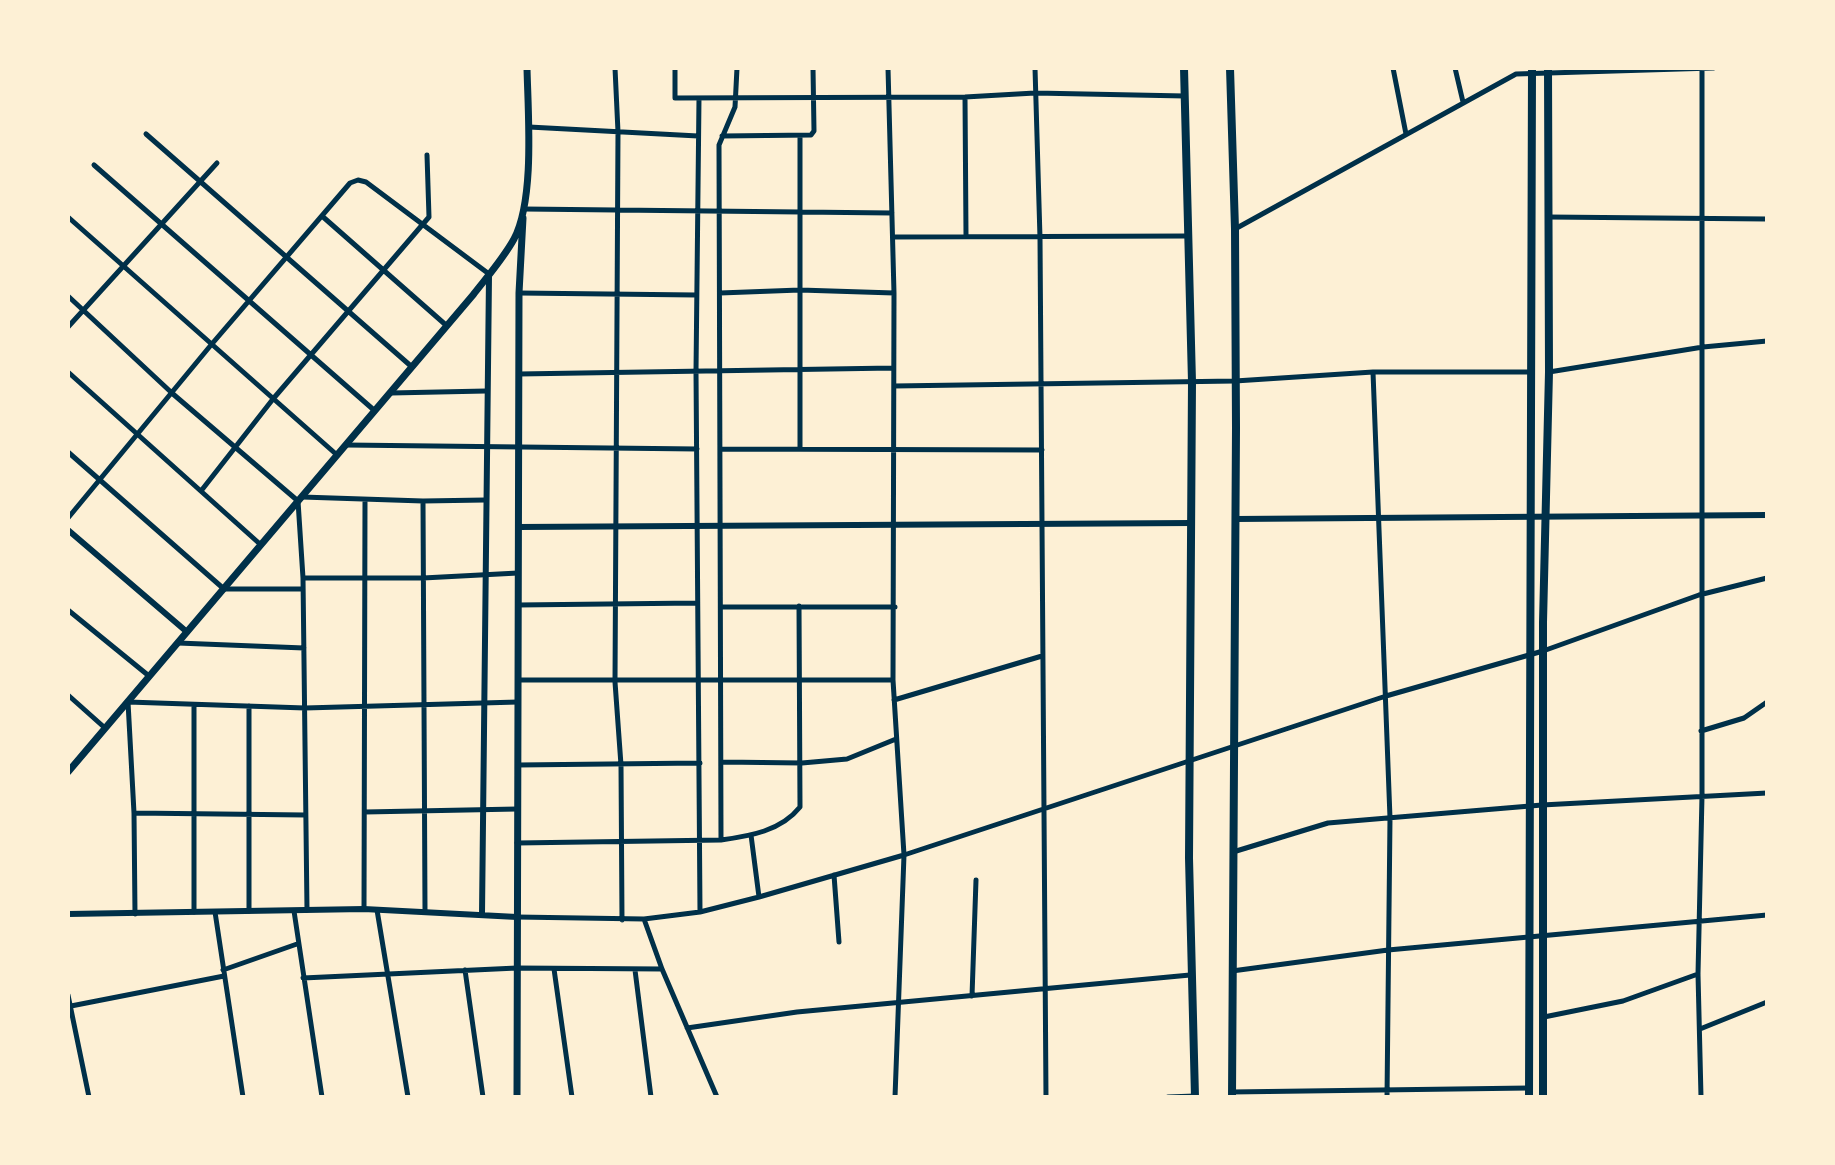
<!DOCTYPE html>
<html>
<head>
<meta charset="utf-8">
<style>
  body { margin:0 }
  #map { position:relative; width:1835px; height:1165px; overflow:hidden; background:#fdf0d5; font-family:Commissioner,sans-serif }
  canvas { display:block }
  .frame { position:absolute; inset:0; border:70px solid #fdf0d5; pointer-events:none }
</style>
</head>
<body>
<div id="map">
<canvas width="1835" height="1165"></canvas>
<div class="frame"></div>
</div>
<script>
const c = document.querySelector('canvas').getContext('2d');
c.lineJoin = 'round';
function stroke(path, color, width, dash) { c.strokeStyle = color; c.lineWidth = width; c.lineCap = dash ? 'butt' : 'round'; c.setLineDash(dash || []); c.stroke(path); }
const minor = new Path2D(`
  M615,68L618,132L615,682L621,765L622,920
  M675,68V98L965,97L1035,93L1185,96
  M888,68L894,293L893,680L904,855L895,1097
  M1035,68L1040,238L1046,1097
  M1393,68L1406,134
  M1455,68L1463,102
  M965,97L966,235
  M699,98L696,371L700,912
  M529,127L698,136
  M146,134L412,367
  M722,136L811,135L814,131L813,68
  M94,165L375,411
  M524,209L892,213
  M322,216L447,326
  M68,217L337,455
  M1548,217L1767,219
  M1235,229L1516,74L1713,68
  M893,237L1188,236
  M519,293L696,295
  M720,293L800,290L894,293
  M68,296L173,394L298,501L303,578L307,910
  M68,327L217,163
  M68,372L261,545
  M1373,372L1390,818L1387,1097
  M1549,372L1703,347L1767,341
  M519,374L893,368
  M894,386L1235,381L1373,372H1532
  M391,393L486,391
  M346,445L697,449
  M720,449L1042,450
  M800,449V136
  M68,452L224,589H303
  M201,491L273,399L429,217L427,155
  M302,497L423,501L485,500
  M423,501L425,910
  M68,518L211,345L350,183L358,180L366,182L489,274
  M303,578H423L518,573
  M518,605L697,603
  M721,607H895
  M68,610L149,676
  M178,643L304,648
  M518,680H893
  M68,695L105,728
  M894,700L1042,656
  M1701,731L1744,718L1767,702
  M722,762L802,763L847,759L896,739
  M518,765L700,763
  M365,812L517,809
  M134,813L305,815
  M751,835L759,897
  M721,840C750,836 781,831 800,807L799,606
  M517,843L721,840L719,145L735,107L737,68
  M1233,852L1328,823L1542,805L1767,793
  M834,875L839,942
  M364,909L365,500
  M377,910L408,1097
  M249,911V706
  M294,911L322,1097
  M194,912V706
  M215,912L243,1097
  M135,914L134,813L128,702L305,708L518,702
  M517,917L644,919L700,912L759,897L904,855L1386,696L1543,651L1699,595L1767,578
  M644,919L662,969L717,1097
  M554,969L572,1097
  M223,970L297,944
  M465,970L483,1097
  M635,970L651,1097
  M1232,971L1388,950L1767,915
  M303,978L517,968L662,969
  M68,995L89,1097
  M972,996L976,880
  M71,1006L224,976
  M1544,1017L1623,1001L1698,974
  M687,1028L797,1012L1190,975
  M1700,1029L1767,1002
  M1231,1092L1529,1088
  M1168,1097L1195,1096
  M1701,1097L1698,974L1702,796V68`);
const tertiary = new Path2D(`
  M1235,519L1767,515
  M518,527L1192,523
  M68,530L187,632
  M68,914L364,909L517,917
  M482,914L489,276`);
const secondary = new Path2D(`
  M68,772L473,295C487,277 503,259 514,239C535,199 528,114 527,68
  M517,1097L519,293L523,218`);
const primary = new Path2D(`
  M1184,68L1192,382L1189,858L1195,1097
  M1230,68L1235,229L1236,428L1232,1097`);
const trunk = new Path2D(`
  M1529,1097L1532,68
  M1543,1097V622L1549,372L1548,68`);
stroke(minor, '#003049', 5);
stroke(tertiary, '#003049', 6);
stroke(secondary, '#003049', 7);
stroke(primary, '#003049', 8);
stroke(trunk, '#003049', 8);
</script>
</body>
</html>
